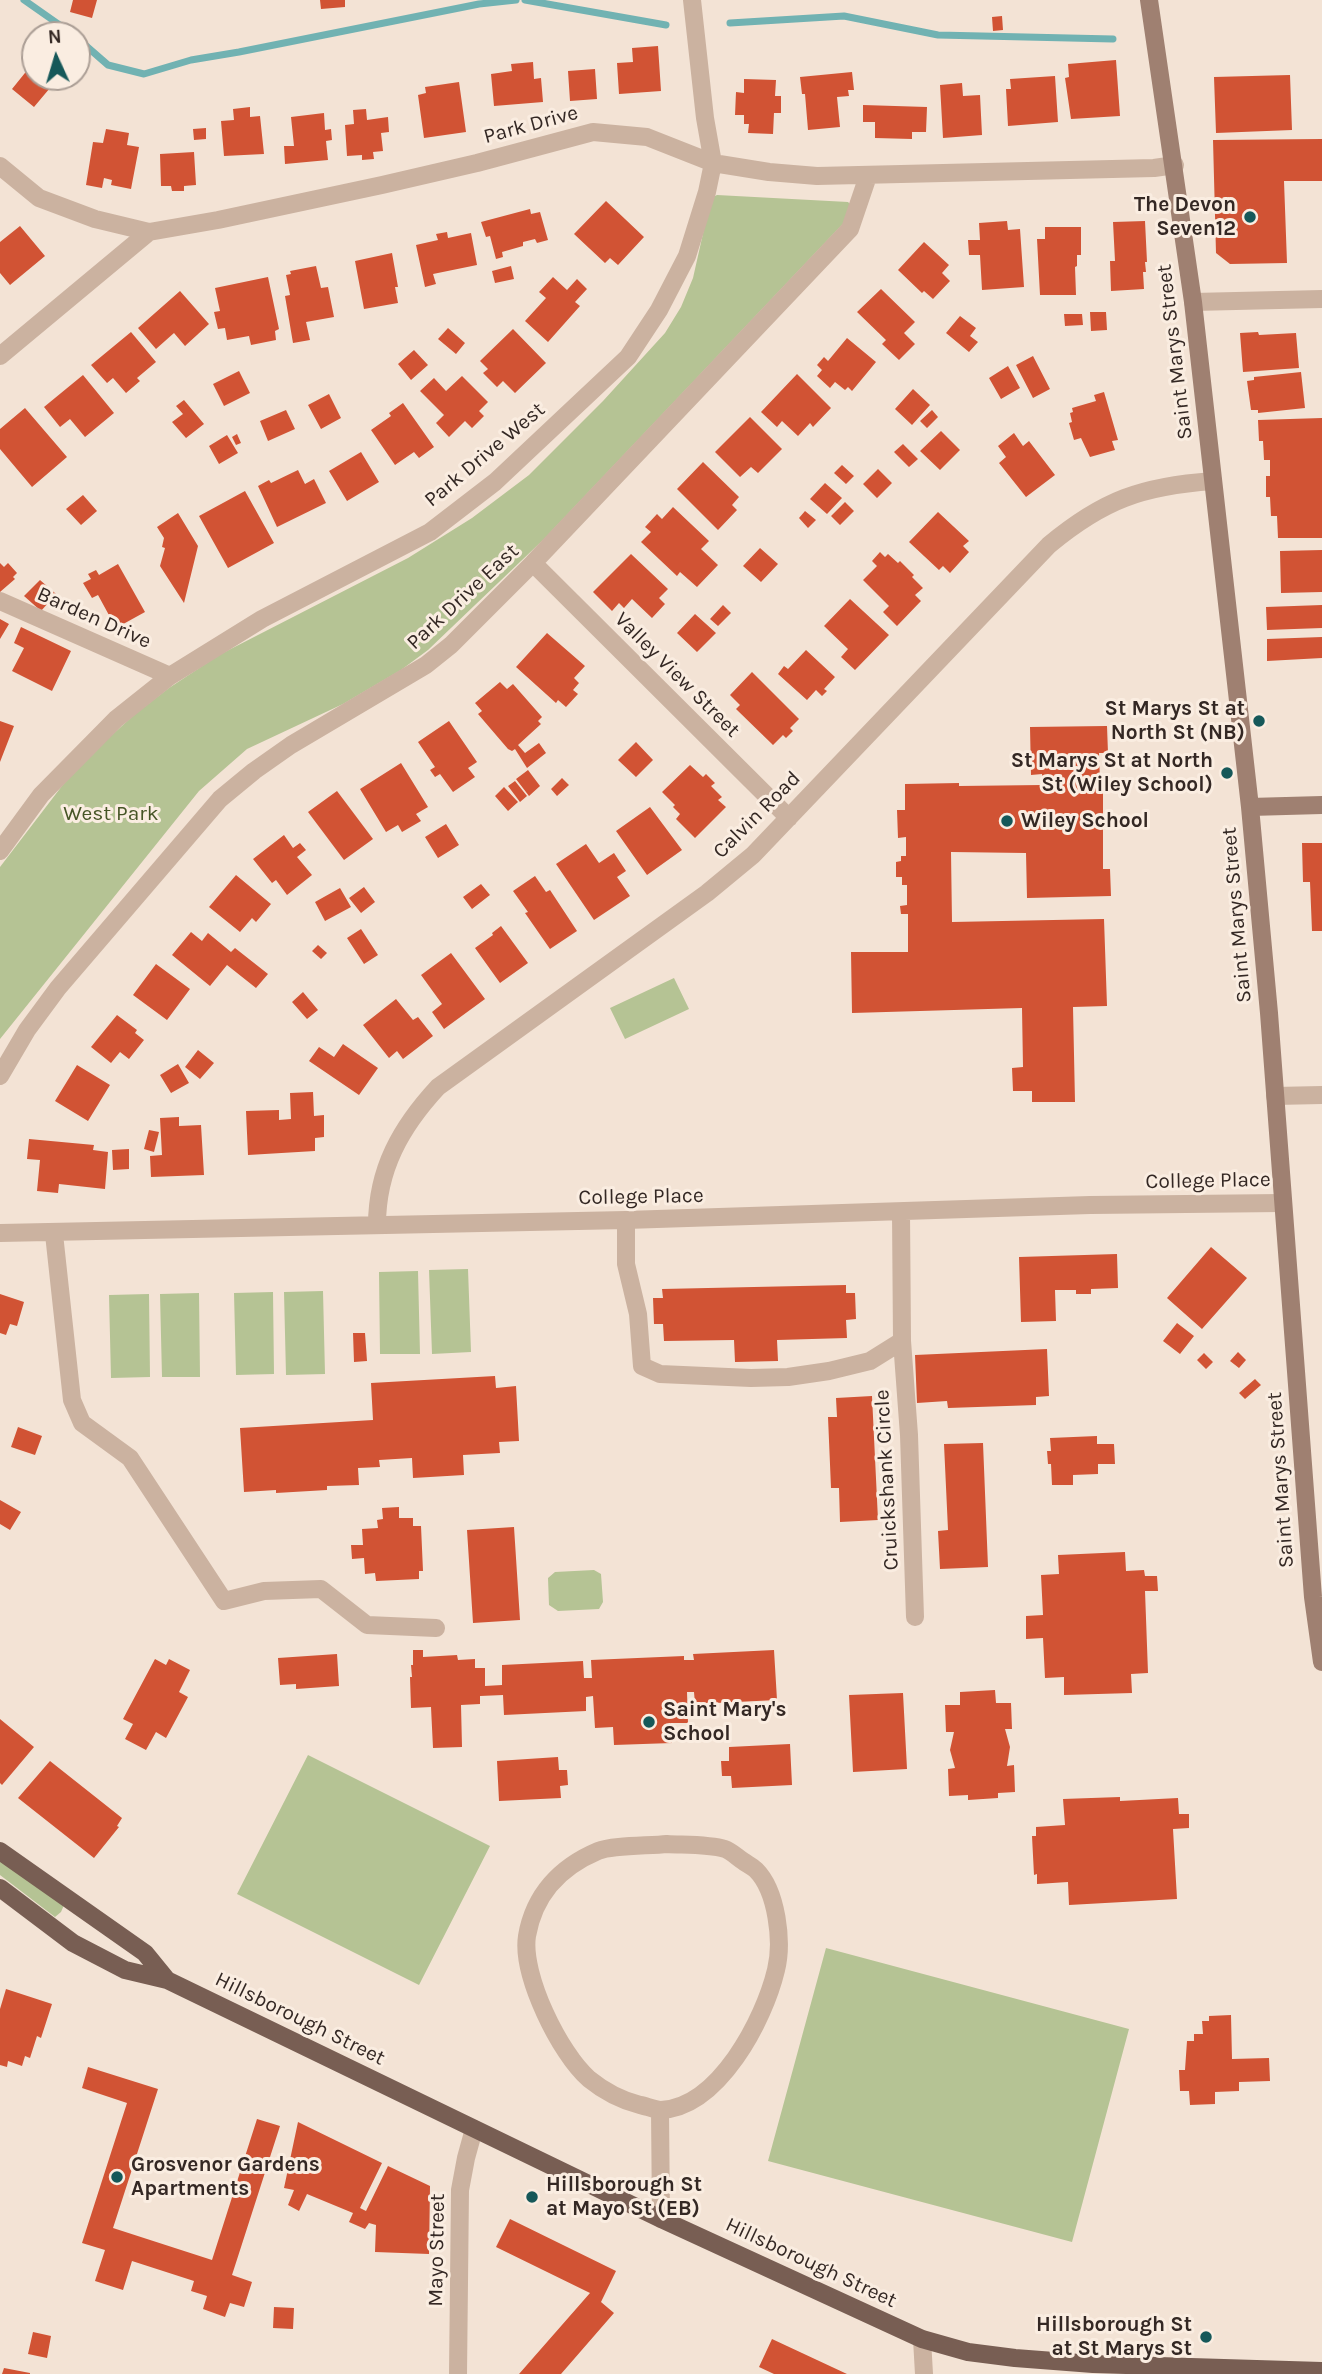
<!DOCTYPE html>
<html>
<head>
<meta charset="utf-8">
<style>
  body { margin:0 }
  #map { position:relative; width:1322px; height:2374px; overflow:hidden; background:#f3e3d5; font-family:Karla,sans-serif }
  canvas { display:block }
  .north { position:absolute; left:21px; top:21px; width:70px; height:70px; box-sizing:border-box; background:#faede1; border:2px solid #ab9e95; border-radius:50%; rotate:356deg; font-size:19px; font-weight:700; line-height:28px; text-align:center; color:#342824 }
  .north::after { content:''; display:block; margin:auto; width:24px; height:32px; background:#165859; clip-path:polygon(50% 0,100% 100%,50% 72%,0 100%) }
</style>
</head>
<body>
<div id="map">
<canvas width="1322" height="2374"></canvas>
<div class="north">N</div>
</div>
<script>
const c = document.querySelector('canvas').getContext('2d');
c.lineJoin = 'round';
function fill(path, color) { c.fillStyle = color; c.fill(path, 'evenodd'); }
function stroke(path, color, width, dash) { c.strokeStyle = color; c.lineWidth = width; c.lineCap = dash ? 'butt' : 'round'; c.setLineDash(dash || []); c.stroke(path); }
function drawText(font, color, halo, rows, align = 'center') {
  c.font = font + ' Karla,sans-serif'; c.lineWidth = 6; c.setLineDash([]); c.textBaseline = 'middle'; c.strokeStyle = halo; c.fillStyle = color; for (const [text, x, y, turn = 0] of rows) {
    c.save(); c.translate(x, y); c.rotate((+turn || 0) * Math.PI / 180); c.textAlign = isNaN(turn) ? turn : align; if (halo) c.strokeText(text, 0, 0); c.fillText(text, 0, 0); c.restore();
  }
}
const green = new Path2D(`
  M717,195L848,202L856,210L544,539L428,650L401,670L343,704L247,749L199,791L0,1039V867L65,782L90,755L135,714L169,688L219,655L408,558L472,518L529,475L603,401L665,333L681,307L693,278L711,198Z
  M674,978L689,1009L625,1039L610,1008Z
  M468,1269L471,1352L432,1354L429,1270Z
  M418,1271L420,1354H380L379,1272Z
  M323,1291L325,1374L286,1375L284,1292Z
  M273,1292L274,1374L236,1375L234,1293Z
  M199,1293L200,1377H162L160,1294Z
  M149,1294L150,1377L111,1378L109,1295Z
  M594,1570L601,1574L603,1602L599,1609L558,1611L549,1605L548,1578L555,1572Z
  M308,1755L490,1846L419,1985L237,1894Z
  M0,1861L64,1905L61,1912L55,1917L0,1875Z
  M826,1948L1129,2029L1072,2242L768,2161Z`);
const stream = new Path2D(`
  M24,0L74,35
  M525,0L666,25
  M730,23L844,16L938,35L1113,39
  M77,38L108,65L144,74L191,60L239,52L479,4L516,0`);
const building = new Path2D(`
  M73,0H97L92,18L70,12Z
  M320,0H345V7L321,9Z
  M1002,16L1003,30L993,31L992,17Z
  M658,46L661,91L619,94L617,63L633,62L632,48Z
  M1116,60L1120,116L1071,119L1065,78L1069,77L1068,64Z
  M533,62L534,79L541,78L543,102L494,106L491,74L512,71L511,64Z
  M33,63L35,77H52L51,78L55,82L34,107L12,89Z
  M595,69L597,99L570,101L568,71Z
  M852,72L854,90H848L849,96L837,97L840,127L808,130L805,94H802L800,77Z
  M1290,75L1292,130L1216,133L1214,77Z
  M1055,76L1058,122L1008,126L1006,89H1011L1010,79Z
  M744,79L776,80L775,96H781V113H774L773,134L748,133L749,124H744V115H735L736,92L744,93Z
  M459,82L466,132L424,138L418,95L426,93L425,87Z
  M962,83L963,96L980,95L982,135L943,138L940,85Z
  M863,105L927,107L926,132H912V139L875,138V122H863Z
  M250,107V117L260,116L264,154L224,156L221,121L234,120L233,109Z
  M366,109L367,120L388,117L389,132L381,133L383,151L373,152L374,159L362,160V155L347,156L345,125L354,124L353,110Z
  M324,113L325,130L331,129L332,140L326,141L328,160L285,164L284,146H294L291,117Z
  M206,128V139L194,140L193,129Z
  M106,129L129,133L127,145L139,147L131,189L111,185L112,180L104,178L102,188L86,185L93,142L103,143Z
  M1322,139V181H1284L1287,263L1230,264L1216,253L1213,140Z
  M194,152L196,185L184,186V191H172L171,186H161L160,154Z
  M606,201L644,237L618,265L610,258L605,263L574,234Z
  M530,209L531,214L540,212L548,240L537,243L535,239L523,242V246L502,252L503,257L496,259L490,236L486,237L481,222Z
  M1007,221L1008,230L1020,229L1024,287L982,290L980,255H969L968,240H980L979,223Z
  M1145,221L1147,262H1145L1146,272H1143L1144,289L1111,291L1110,261H1115L1113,222Z
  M20,226L45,256L10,285L0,273V242Z
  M1045,227H1081V255H1077V266L1075,267L1076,295H1040L1037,239H1045Z
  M447,232L448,238L471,233L477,265L433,274L436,284L425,287L416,245L438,240L436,234Z
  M924,242L949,265L942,273L950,281L933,299L924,291L922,293L898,270Z
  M392,253L398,287H395L398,303L364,309L355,261Z
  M316,266L321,288L328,287L334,317L306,322L310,340L293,343L285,296L290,295L286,275L291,274L290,271Z
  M511,266L514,279L495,283L492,271Z
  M268,277L279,329L275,331L276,340L251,345L249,336L227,340L225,328L218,329L214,312L220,311L215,288Z
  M553,277L567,290L577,279L587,289L575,302L580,306L548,342L525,321L546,298L539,292Z
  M881,289L915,322L904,333L915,344L899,360L882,344L886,340L857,312Z
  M180,291L209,324L185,346L174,333L156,349L138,328Z
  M1090,312H1106L1107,330L1091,331Z
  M1064,314H1082L1083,325L1065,326Z
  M960,316L976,328L970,336L978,342L969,352L946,333Z
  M448,328L465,343L456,354L438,339Z
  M513,329L546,363L515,393L503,381L497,387L483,373L488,369L480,361Z
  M131,332L156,362L137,378L140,381L126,393L113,378L107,383L91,365Z
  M1258,332L1259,335L1296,333L1299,368L1243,372L1240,333Z
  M847,338L876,362L852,391L848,387L845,390L835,382L830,388L817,376L822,370L817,365L824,357L828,361Z
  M414,350L428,365L411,380L398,364Z
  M1033,356L1050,389L1033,398L1016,365Z
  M1008,366L1020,388L1001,399L989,378Z
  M239,371L250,393L224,406L213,384Z
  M1301,372L1305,408L1258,413V410H1251L1247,381L1254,380V377Z
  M797,374L831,408L813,427L810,423L798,436L782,421L777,427L761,412Z
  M83,375L114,413L85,437L70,419L60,427L44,407Z
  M462,376L488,402L479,411L484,416L472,428L465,421L449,437L436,423L444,415L420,391L434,378L446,391Z
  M913,389L930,405L912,425L895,409Z
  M1104,392L1118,440L1112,441L1115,450L1090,457L1081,438L1074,440L1069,423L1072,422L1070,413L1073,412L1072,408L1096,401L1094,395Z
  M329,394L341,418L321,429L308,405Z
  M184,400L204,424L186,438L172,422L183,414L176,406Z
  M403,403L434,447L419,458L414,452L395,465L371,430L391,416L389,413Z
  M25,408L67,457L32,487L0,449V429Z
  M286,410L295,429L268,441L260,421Z
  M932,410L938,417L927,428L920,421Z
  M750,417L782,449L758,473L751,467L740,477L715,452Z
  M1322,418V538H1278L1277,516H1271L1270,497H1266V476H1270V460H1264L1263,441H1259L1258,420Z
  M941,431L960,450L940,470L920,451Z
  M1014,433L1023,446L1029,441L1055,475L1026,497L999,463L1006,457L998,446Z
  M237,434L241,443L236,445L232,437Z
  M227,435L238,453L219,464L209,446Z
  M903,444L918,459L909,467L894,452Z
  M361,452L379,482L347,501L329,471Z
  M703,462L739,497L732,505L737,510L718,530L677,489Z
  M842,465L854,476L846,484L834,473Z
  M878,469L892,483L877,498L863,484Z
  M298,470L305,484L314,479L326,503L277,527L258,486L269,480L271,483Z
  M825,483L842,498L827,514L810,499Z
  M245,491L274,543L228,568L199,516Z
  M83,495L97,511L81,525L66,509Z
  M845,502L854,511L840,525L831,516Z
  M673,507L709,541L701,549L718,565L697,587L680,572L677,576L641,542L651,532L645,527L657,514L662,519Z
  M805,511L816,520L808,528L799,518Z
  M938,512L969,541L963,546L969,552L950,573L943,566L939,570L909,542Z
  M178,513L198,546L184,603L160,566L165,548L162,547L164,538L157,527Z
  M760,548L778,564L761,582L743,566Z
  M1322,550V592L1281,593L1280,551Z
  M880,552L885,557L888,554L898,563L900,561L914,575L912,577L923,588L915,595L921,601L897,626L883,612L889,606L863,580L877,566L872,561Z
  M631,554L668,589L659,598L665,604L652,618L632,599L624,608L619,603L612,611L593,592Z
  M0,563L4,567L8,563L17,573L13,577L15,579L0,592Z
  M118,564L145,612L116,628L98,595L92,598L83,583L91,579L88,574L96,570L99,575Z
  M40,580L56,594L41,611L24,596Z
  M850,599L889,635L855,670L841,657L848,649L824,626Z
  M723,605L731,613L718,626L710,619Z
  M1322,605V628L1267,630L1266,607Z
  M695,614L716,633L697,652L677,633Z
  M0,619L9,624L0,639Z
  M21,627L71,651L52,691L12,671L24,648L14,643Z
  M547,633L585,666L574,678L579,683L573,690L578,694L566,707L558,700L556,703L516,667Z
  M1322,637V658L1267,661V639Z
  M806,650L835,677L824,689L827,691L822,696L816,690L807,700L778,674L784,666L788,669Z
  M752,672L799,719L790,728L793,731L786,738L783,735L773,745L736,709L740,705L730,695Z
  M500,682L507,689L513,684L542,717L538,721L541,724L518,745L525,753L539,743L546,753L527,768L515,749L512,751L508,749L478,714L482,711L475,703Z
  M0,721L14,726L0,762Z
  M449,721L477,762L468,768L475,777L453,792L440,774L435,777L430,770L435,767L418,742Z
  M1107,726L1108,753H1099L1100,782H1103V869H1110L1111,896L1027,898L1026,853L951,852L952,922L1104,919L1107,1006L1073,1007L1075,1102H1032V1091H1013L1012,1068L1023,1067L1022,1008L852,1013L851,952H908V914H901L900,906L907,905V885H902V877H896V862L901,861V856H906V837L898,838L897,810H905V784L959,783V786L1042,785V774L1031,775L1030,727Z
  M636,742L653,760L636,777L618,760Z
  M401,763L428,807L416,814L421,821L402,832L398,825L386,832L360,789Z
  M690,765L703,777L706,774L715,783L711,786L722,797L718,800L726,807L695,838L676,819L680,814L673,807L675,805L662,792Z
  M528,770L540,786L529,796L516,779Z
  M562,778L569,785L557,796L551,789Z
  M515,781L527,796L520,802L508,786Z
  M504,787L518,802L508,811L495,796Z
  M337,791L373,839L344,860L308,812Z
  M650,807L682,850L647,875L616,831Z
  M446,824L459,845L438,858L425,837Z
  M284,835L293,848L300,843L306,850L297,857L312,875L287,895L276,880L272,883L253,859Z
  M1302,843H1322V931H1312L1310,882H1303Z
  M586,844L599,863L614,853L626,871L617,877L630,896L594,920L556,864Z
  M236,875L271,904L256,922L252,918L240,932L209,907Z
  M535,876L546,892L550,890L577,931L550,949L525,913L528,912L513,891Z
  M481,884L490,895L472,909L463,897Z
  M364,887L375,902L361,913L349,898Z
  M340,888L351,907L325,921L315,902Z
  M501,926L528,963L500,983L475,948L493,935L492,933Z
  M361,929L378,955L364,964L347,938Z
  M191,932L202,941L208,933L231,952L235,948L268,974L256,988L227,965L210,986L172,955Z
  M318,945L327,953L321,959L312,951Z
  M451,953L485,999L444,1029L432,1012L442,1004L421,975Z
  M156,964L190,989L167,1020L133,995Z
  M303,992L318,1010L307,1019L292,1002Z
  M396,999L413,1020L418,1017L433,1036L403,1059L397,1051L389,1058L363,1025Z
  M117,1015L137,1030L135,1033L144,1040L129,1059L120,1052L111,1063L91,1047Z
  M343,1044L378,1068L359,1095L309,1061L319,1047L334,1057Z
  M198,1050L214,1063L200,1079L185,1067Z
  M178,1064L189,1083L171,1093L160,1075Z
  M77,1065L110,1085L88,1121L55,1101Z
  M313,1092L314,1116L324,1115V1137L315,1138V1151L248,1155L246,1111L279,1110V1120L291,1119L290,1093Z
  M179,1117V1126L201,1125L204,1175L151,1177L150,1156L162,1155L160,1118Z
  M149,1130L159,1132L154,1152L144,1149Z
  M29,1139L94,1145L93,1150L108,1152L105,1189L59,1184L58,1193L37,1191L40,1160L27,1159Z
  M129,1149V1169L113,1170L112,1150Z
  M1211,1247L1247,1278L1202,1329L1167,1298Z
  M1117,1254L1118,1288L1091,1289V1294H1076V1290H1055L1056,1321L1021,1322L1019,1257Z
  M846,1285V1293H855L856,1319L846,1320L847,1338L777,1340L778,1361L735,1362L734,1340L664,1341L663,1324H654L653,1298H663L662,1289Z
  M0,1294L24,1302L17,1326L10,1324L6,1335L0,1333Z
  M1177,1323L1194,1336L1180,1354L1163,1341Z
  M353,1333H365L367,1361L354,1362Z
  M1047,1349L1049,1396L1036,1397V1405L948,1408L947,1401L917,1403L915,1355Z
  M1238,1352L1246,1360L1239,1368L1230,1361Z
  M1204,1353L1213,1362L1206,1369L1197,1360Z
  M495,1376L496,1388L516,1386L519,1441L499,1442L500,1453L463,1455L464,1475L413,1478L412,1458L379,1460L380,1467L358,1468L359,1485L327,1486V1490L276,1493V1490L244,1492L240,1428L373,1420L371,1383Z
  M1255,1379L1261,1385L1245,1399L1239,1393Z
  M872,1396L878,1520L840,1522L839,1488H831L828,1417H837L836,1398Z
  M18,1427L42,1436L35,1455L11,1447Z
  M1097,1436V1444H1114L1115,1464H1098V1474L1073,1475V1485H1052L1051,1464H1048L1047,1451H1051L1050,1438Z
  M983,1443L988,1567L940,1569L938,1531L948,1530L944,1444Z
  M0,1500L21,1512L10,1530L0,1524Z
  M399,1507V1518H413V1526H421L423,1571H419V1579L376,1581L375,1573L365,1574L364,1558L352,1559L351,1545H363L362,1529L378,1528L377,1520L383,1519L382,1508Z
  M514,1527L520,1620L473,1623L467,1530Z
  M1125,1552L1126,1571L1144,1570L1145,1576H1157L1158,1591H1145L1148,1673L1131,1674L1132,1693L1064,1695V1677L1045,1678L1043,1638L1026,1639V1616L1043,1615L1041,1575L1059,1574L1058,1555Z
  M413,1650H423V1657L457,1655L458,1660L475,1659V1668H485V1686L502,1685V1665L583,1661L584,1678H592L591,1660L684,1656V1660H694L693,1654L774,1650L777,1700L695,1704L694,1692H687L688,1723H671L672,1743L614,1745L613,1727L595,1728L593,1696L586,1697V1711L504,1715L503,1695L480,1696V1704L461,1705L462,1747L433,1748L431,1707L411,1708L410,1677H412L411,1665H413Z
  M337,1654L339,1686L296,1689V1684L280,1685L278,1658Z
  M155,1659L166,1665L169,1659L190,1670L179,1692L188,1697L166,1738L156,1732L146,1750L125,1739L133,1724L123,1719Z
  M995,1690L996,1703H1011L1012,1729H1005L1010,1747L1007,1766L1014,1765L1015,1792L998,1793V1798L968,1800V1795L949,1796L948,1769L955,1768L950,1750L954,1732H946L945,1705H960V1692Z
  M903,1693L907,1769L853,1772L849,1695Z
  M0,1719L34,1747L2,1785L0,1783Z
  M790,1744L792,1785L732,1788L731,1776H722L721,1761H729V1747Z
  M558,1757L559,1770H567L568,1785L560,1786L561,1798L499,1801L497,1761Z
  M50,1761L122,1818L117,1826L119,1827L94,1858L18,1798Z
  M1120,1797V1801L1178,1798L1179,1814H1189V1828L1173,1829L1177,1899L1069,1905L1068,1882L1037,1884V1874L1034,1875L1032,1836H1036V1827L1065,1825L1063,1799Z
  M6,1989L52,2004L41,2038L37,2036L30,2058L25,2056L22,2066L8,2061L7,2067L0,2065V2009Z
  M1231,2015L1232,2059L1269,2058L1270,2081L1239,2082V2091L1215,2092V2104L1190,2105L1189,2091H1180L1179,2070H1185L1187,2041H1194V2034H1203L1202,2021H1209V2016Z
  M88,2067L158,2089L113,2228L212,2260L257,2119L280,2126L232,2275L252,2282L244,2307L230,2303L225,2317L203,2309L207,2296L191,2291L194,2281L132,2261L123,2290L95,2281L105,2250L82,2243L127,2103L82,2088Z
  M298,2122L382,2163L360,2208L366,2211L388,2166L430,2186L429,2254L375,2252L376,2225L369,2223L365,2229L349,2222L353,2213L307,2194L299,2211L288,2205L294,2190L284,2188Z
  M510,2219L616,2271L601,2302L614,2313L561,2374H519L590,2293L496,2247Z
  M274,2307L294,2308L293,2329L273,2328Z
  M33,2332L51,2336L47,2358L28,2354Z
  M772,2339L847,2374H774L759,2367Z
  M4,2368L30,2373V2374H2Z`);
const street = new Path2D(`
  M0,166L39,198L95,219L149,232L218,220L382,185L477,163L593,132L647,137L713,163L769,172L817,176L1154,168L1175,165
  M1193,302L1322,299
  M0,356L149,232
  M533,563L789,818
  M0,601L170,676
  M0,851L41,795L116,719L170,676L262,619L430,532L495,482L628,357L659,310L687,256L707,192L713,163L705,118L692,0
  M0,1076L27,1030L58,988L220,799L254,771L291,745L426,665L451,645L533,563L850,229L868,176
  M1275,1096L1322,1095
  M626,1220V1264L638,1314L642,1366L660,1374L751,1378L788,1377L829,1371L870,1361L902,1341L901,1213
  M377,1225C377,1169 401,1127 438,1087L707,893L753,855L1049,545C1103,500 1142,486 1213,481
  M0,1233L626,1220L1090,1205L1282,1203
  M54,1234L72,1400L82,1423L130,1458L224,1601L264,1591L321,1589L367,1625L436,1628
  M902,1341L909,1435L915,1617
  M667,1844C684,1845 709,1844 725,1849C731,1851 737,1857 743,1861C747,1864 752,1866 756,1870C777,1891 783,1942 776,1970C764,2020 719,2107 661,2110C655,2110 646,2106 640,2105C620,2100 605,2092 589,2079C560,2054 521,1975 527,1936C534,1895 560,1867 598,1851C613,1845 649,1846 667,1844Z
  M660,2110L661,2219
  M922,2339L924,2374
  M458,2374L460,2190L466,2158L474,2129`);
const secondary = new Path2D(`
  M1149,0L1193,302L1250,807L1269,1013L1313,1597L1322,1662
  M1250,807L1322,805`);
const primary = new Path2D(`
  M0,1851L145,1953L167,1980
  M0,1888L73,1943L125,1970L167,1980L661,2219L922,2339L968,2352L1015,2358L1093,2364L1322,2371`);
const markers = [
  [1250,217,7,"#165859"],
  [1259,721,7,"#165859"],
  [1227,773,7,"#165859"],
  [1007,821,7,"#165859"],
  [649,1722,7,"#165859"],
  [117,2177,7,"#165859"],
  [532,2197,7,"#165859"],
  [1206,2337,7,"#165859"]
];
const streetNames = [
  ["Park Drive",531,125,-15],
  ["Saint Marys Street",1175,352,-97],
  ["Park Drive West",485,455,-40],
  ["Park Drive East",463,597,-43],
  ["Barden Drive",94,618,24],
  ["Valley View Street",677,675,45],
  ["Calvin Road",757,815,-45],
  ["Saint Marys Street",1237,915,-95],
  ["College Place",1208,1181,-1],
  ["College Place",641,1197,-1],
  ["Cruickshank Circle",887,1480,-93],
  ["Saint Marys Street",1281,1480,-94],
  ["Hillsborough Street",300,2019,26],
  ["Mayo Street",437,2250,-89],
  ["Hillsborough Street",811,2263,25]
];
const poiNames = [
  ["The Devon",1236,205],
  ["Seven12",1236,229],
  ["St Marys St at",1245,709],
  ["North St (NB)",1245,733],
  ["St Marys St at North",1213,761],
  ["St (Wiley School)",1213,785],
  ["Wiley School",1021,821,"left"],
  ["Saint Mary's",663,1710,"left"],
  ["School",663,1734,"left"],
  ["Grosvenor Gardens",131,2165,"left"],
  ["Apartments",131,2189,"left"],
  ["Hillsborough St",546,2185,"left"],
  ["at Mayo St (EB)",546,2209,"left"],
  ["Hillsborough St",1192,2325],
  ["at St Marys St",1192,2349]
];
const parkNames = [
  ["West Park",111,814]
];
fill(green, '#b5c394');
stroke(stream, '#71b2b2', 7);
fill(building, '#d15334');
stroke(street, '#cbb2a0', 18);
stroke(secondary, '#9f8071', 18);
stroke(primary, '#785e53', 18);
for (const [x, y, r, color] of markers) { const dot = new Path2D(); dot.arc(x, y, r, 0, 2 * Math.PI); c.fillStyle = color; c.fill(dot); stroke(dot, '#faede1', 2.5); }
drawText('21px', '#342824', '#faede1', streetNames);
drawText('bold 21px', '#342824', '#faede1', poiNames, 'right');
drawText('21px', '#465526', '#faede1', parkNames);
</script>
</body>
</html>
